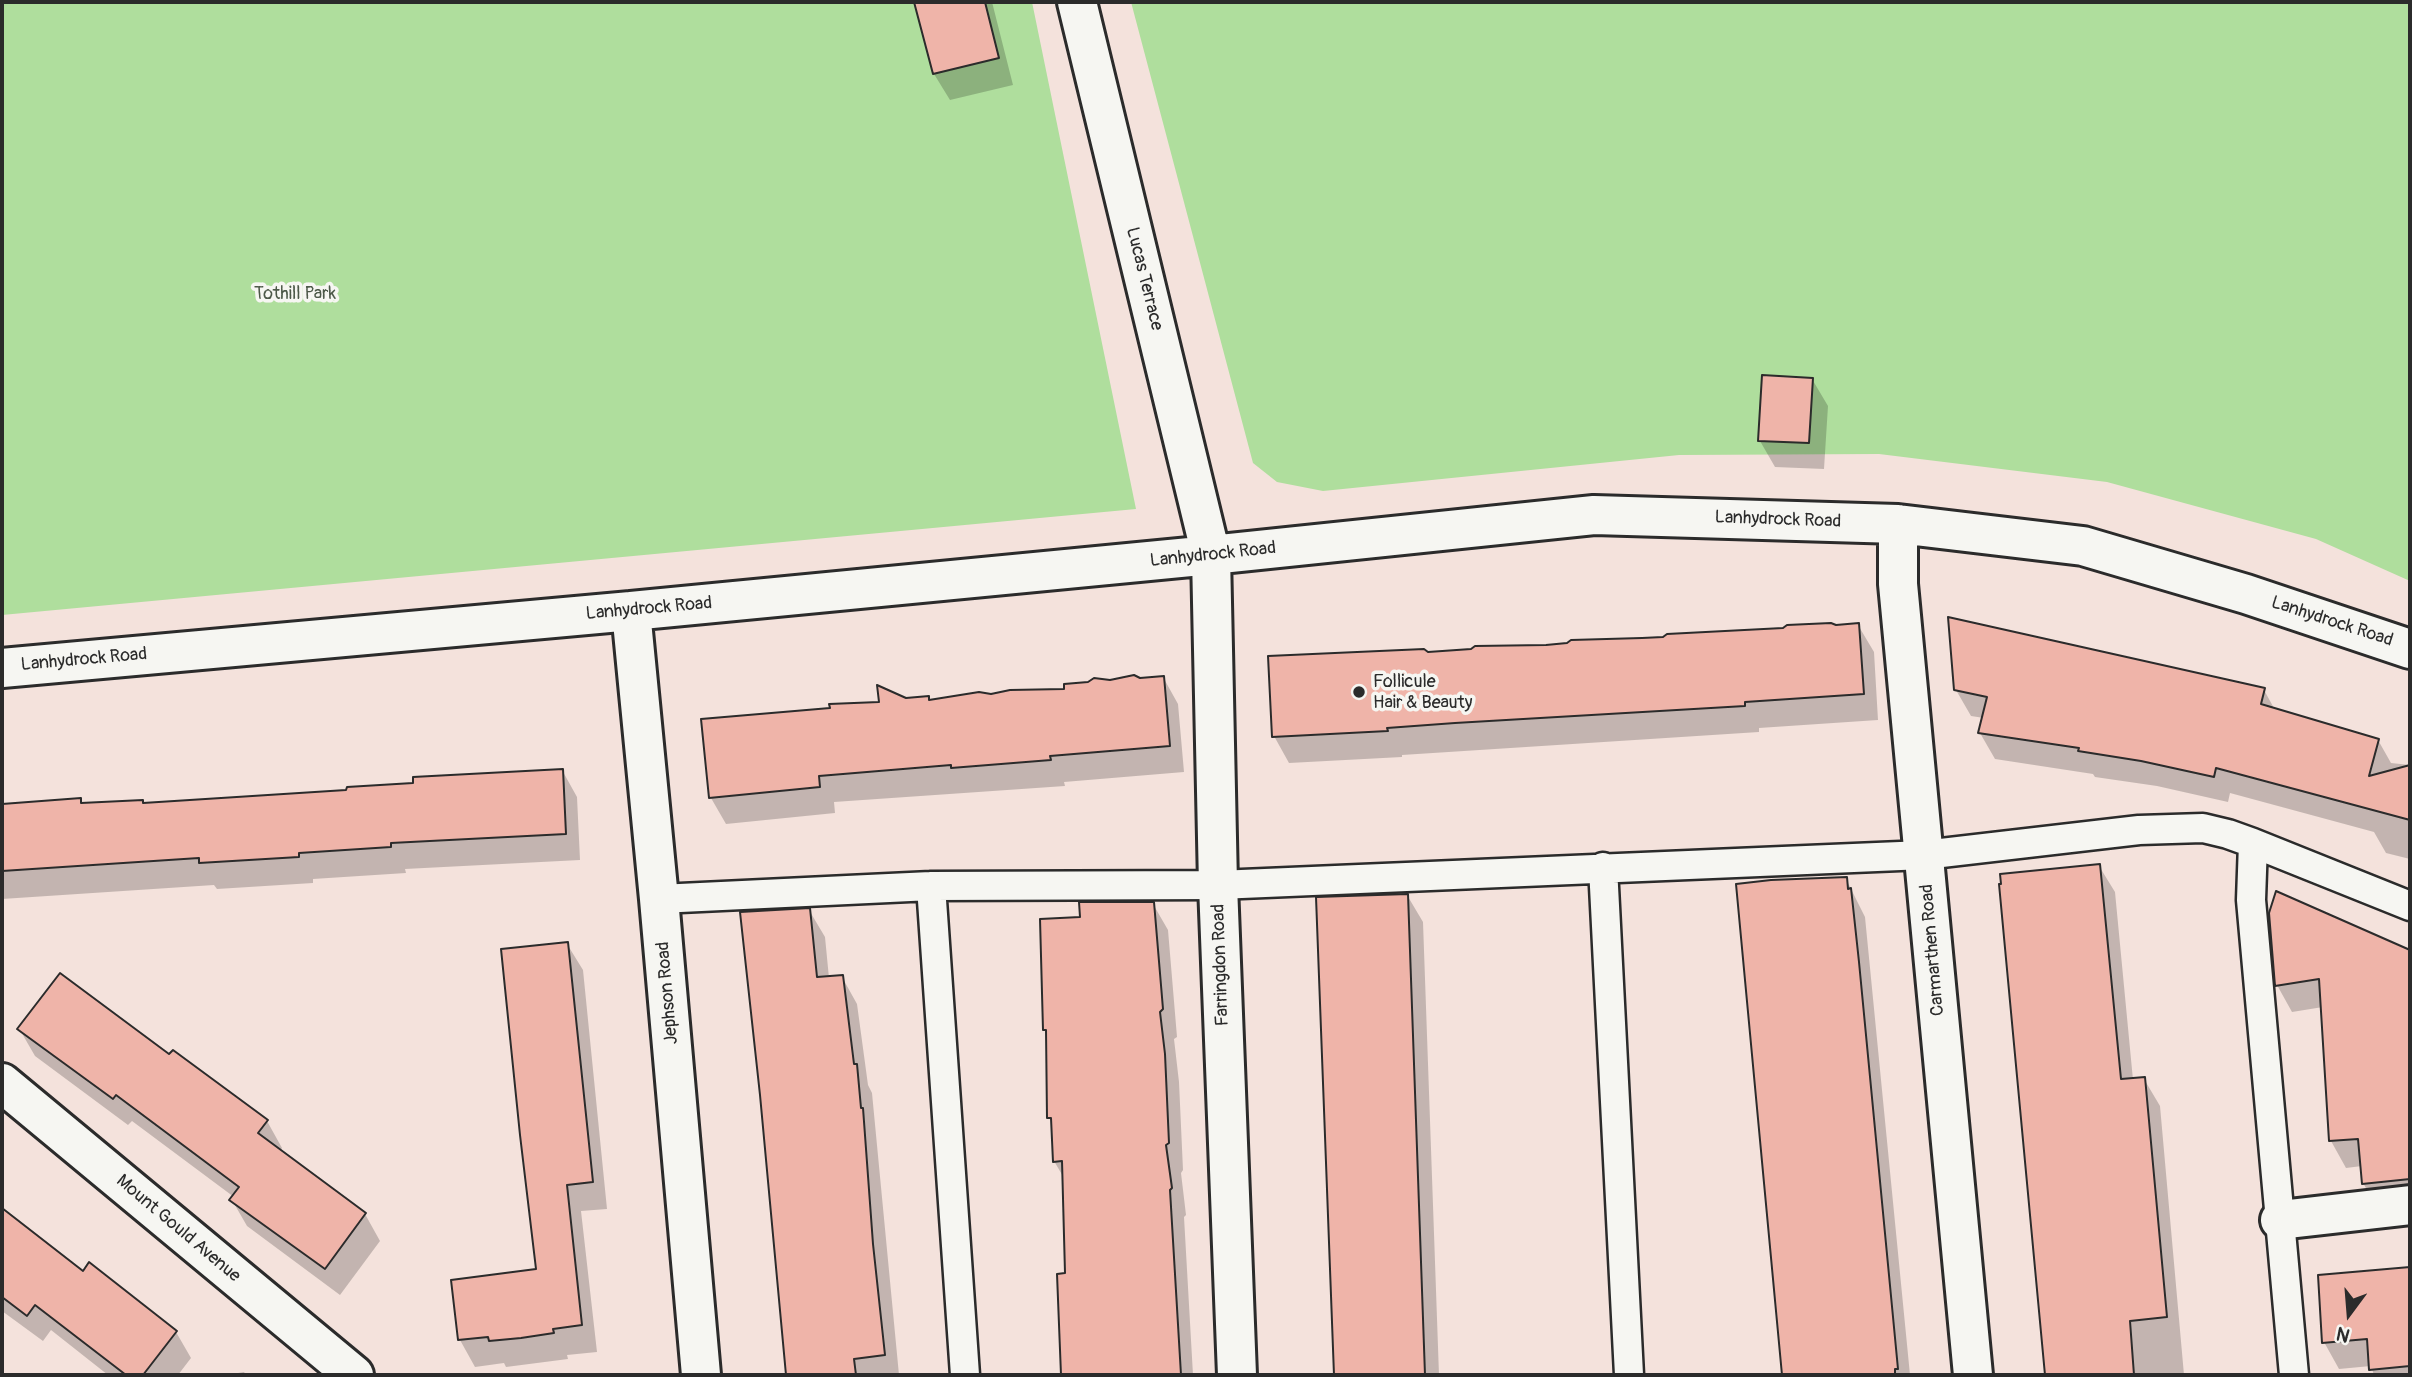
<!DOCTYPE html>
<html>
<head>
<meta charset="utf-8">
<style>
  body { margin:0 }
  #map { position:relative; width:2412px; height:1377px; overflow:hidden; background:#f4e2dc; font-family:Pangolin,sans-serif }
  canvas { display:block }
  .frame { position:absolute; inset:0; border:4px solid #2b2b2b; pointer-events:none }
  .north { position:absolute; left:2314px; top:1279px; width:70px; height:70px; -webkit-text-stroke:5px #f6f6f2; paint-order:stroke; rotate:196deg; font-size:19px; font-weight:700; line-height:28px; text-align:center; color:#2b2b2b }
  .north::after { content:''; display:block; margin:auto; width:24px; height:32px; background:#2b2b2b; clip-path:polygon(50% 0,100% 100%,50% 72%,0 100%) }
</style>
</head>
<body>
<div id="map">
<canvas width="2412" height="1377"></canvas>
<div class="frame"></div>
<div class="north">N</div>
</div>
<script>
const c = document.querySelector('canvas').getContext('2d');
c.lineJoin = 'round';
function fill(path, color) { c.fillStyle = color; c.fill(path, 'evenodd'); }
function stroke(path, color, width, dash) { c.strokeStyle = color; c.lineWidth = width; c.lineCap = dash ? 'butt' : 'round'; c.setLineDash(dash || []); c.stroke(path); }
function drawText(font, color, halo, rows, align = 'center') {
  c.font = font + ' Pangolin,sans-serif'; c.lineWidth = 7; c.setLineDash([]); c.textBaseline = 'middle'; c.strokeStyle = halo; c.fillStyle = color; for (const [text, x, y, turn = 0] of rows) {
    c.save(); c.translate(x, y); c.rotate((+turn || 0) * Math.PI / 180); c.textAlign = isNaN(turn) ? turn : align; if (halo) c.strokeText(text, 0, 0); c.fillText(text, 0, 0); c.restore();
  }
}
const green = new Path2D(`
  M2,2H1032L1136,509L2,615Z
  M1131,2H2410V581L2316,539L2107,482L1879,454L1679,455L1323,491L1277,482L1253,463Z`);
const shadow = new Path2D(`
  M916,2H992L1013,85L950,100L934,74Z
  M1812,379L1828,406L1824,469L1775,467L1760,441Z
  M1858,625L1874,652L1878,720L1759,728V732L1402,755V757L1289,763L1274,736L1428,653Z
  M1163,677L1178,704L1184,772L1064,782L1065,786L834,802L835,813L726,824L711,798L831,709L928,698L931,702L1066,690L1088,684Z
  M1956,690H2264L2275,710L2378,740L2391,763L2410,765V859L2386,853L2374,832L2230,793L2228,802L2157,786L2095,777L2093,774L1995,759L1980,733L1984,718L1971,716Z
  M562,770L577,797L580,860L405,869L406,873L313,879V883L217,889L214,885L2,899V805L80,800L83,805L143,804L348,791Z
  M2099,866L2115,892L2133,1080L2144,1079L2160,1106L2184,1375H2048L2000,886Z
  M1846,879L1865,917L1910,1375H1783L1775,1272Z
  M2277,893L2410,952V1207L2379,1210L2363,1183L2362,1166L2346,1168L2331,1141L2323,1007L2292,1012L2277,985Z
  M1407,895L1423,922L1439,1375H1335L1318,899Z
  M1153,904L1168,930L1177,1037L1174,1039L1179,1082L1183,1170L1181,1173L1186,1215L1184,1217L1193,1375H1063L1059,1275H1067L1064,1178L1054,1161L1053,1124L1049,1117L1048,1034L1045,1029L1081,919Z
  M809,910L825,937L829,978L842,977L857,1004L868,1085L872,1093L899,1375H788L765,1136Z
  M567,944L583,970L607,1209L581,1211L597,1352L567,1355L568,1359L506,1367L504,1363L475,1367L460,1340L453,1281L538,1271Z
  M20,1030L170,1057L267,1121L282,1148L280,1151L365,1214L380,1241L340,1295L247,1226L232,1200L234,1197L132,1121L128,1125L35,1056Z
  M2,1212L83,1273L176,1332L191,1358L178,1375H108L51,1330L43,1341L2,1311Z
  M2410,1268V1375H2374L2371,1366L2339,1369L2324,1342L2318,1277Z
  M244,1372L246,1375H226Z`);
const building = new Path2D(`
  M914,2H985L999,58L933,74Z
  M1762,375L1813,378L1809,443L1758,441Z
  M1948,617L2265,688L2261,704L2379,739L2369,776L2410,765V820L2216,768L2214,777L2141,761L2078,751L2079,748L1978,733L1987,697L1954,690Z
  M1831,623L1836,625L1859,623L1864,694L1745,702V706L1455,723L1387,728L1388,731L1272,737L1268,656L1424,649L1428,652L1471,649L1475,646L1546,645L1567,643L1571,640L1642,638L1663,637L1667,634L1783,628L1787,625Z
  M1134,675L1140,678L1164,676L1170,746L1050,756L1051,760L951,768V765L819,776L820,787L709,798L701,719L830,708L829,704L879,702L877,685L906,698L929,696V700L979,692L991,694L1010,690L1064,689V684L1088,682L1094,678L1110,680Z
  M563,769L566,834L391,843V847L299,853V857L199,863V858L2,871V804L81,798V803L143,800V803L346,790L347,787L413,783V777Z
  M2100,864L2121,1079L2145,1077L2167,1317L2130,1321L2134,1375H2045L1999,884H2001L2000,874Z
  M1847,877L1848,889L1851,888L1859,962L1898,1369H1895V1375H1782L1736,884L1771,880Z
  M2276,891L2410,950V1179L2362,1184L2358,1139L2329,1141L2319,979L2275,986L2269,913Z
  M1408,894L1425,1375H1334L1316,897Z
  M1079,902H1154L1163,1009L1160,1012L1165,1054L1169,1143L1166,1145L1172,1188L1170,1190L1181,1375H1061L1057,1274L1065,1273L1062,1161L1053,1162L1051,1118H1047L1046,1030H1043L1040,919L1080,917Z
  M810,908L817,977L843,975L854,1064H857L861,1108H863L873,1244L885,1355L854,1359L856,1375H786L760,1095L740,912Z
  M568,942L593,1182L567,1185L582,1325L553,1329L554,1333L521,1338L489,1341L488,1337L458,1340L451,1280L536,1269L520,1135L501,949Z
  M60,973L169,1054L173,1050L268,1120L258,1133L366,1213L325,1269L229,1200L239,1187L116,1095L113,1099L17,1029Z
  M2,1208L83,1271L89,1262L177,1331L143,1375H126L35,1305L27,1316L2,1297Z
  M2410,1267V1366L2369,1370L2367,1339L2322,1343L2318,1275Z`);
const lane = new Path2D(`
  M2253,843L2251,900L2294,1375
  M1603,867L1629,1375
  M931,886L965,1375
  M659,899L931,886L1218,885L1924,855L2139,830L2203,828L2228,834L2253,843L2410,906`);
const street = new Path2D(`
  M1077,2L1211,555L1218,885L1237,1375
  M1898,524V584L1973,1375
  M631,611L659,899L701,1375
  M2,668L631,611L1211,555L1594,515L1898,524L2083,546L2246,594L2410,649
  M2,1083L354,1375
  M2280,1220L2410,1205`);
const markers = [
  [1359,692,7,"#2b2b2b"]
];
const streetNames = [
  ["Lucas Terrace",1144,279,76],
  ["Lanhydrock Road",1778,520,2],
  ["Lanhydrock Road",1213,555,-6],
  ["Lanhydrock Road",649,609,-5],
  ["Lanhydrock Road",2332,622,18],
  ["Lanhydrock Road",84,660,-5],
  ["Carmarthen Road",1933,950,-95],
  ["Farringdon Road",1221,965,-92],
  ["Jephson Road",668,993,-95],
  ["Mount Gould Avenue",178,1229,40]
];
const parkNames = [
  ["Tothill Park",295,294]
];
const poiNames = [
  ["Follicule",1373,682],
  ["Hair & Beauty",1373,703]
];
fill(green, '#afde9d');
fill(shadow, '#0003');
fill(building, '#efb4a9');
stroke(building, '#2b2b2b', 2);
stroke(lane, '#2b2b2b', 33);
stroke(street, '#2b2b2b', 44);
stroke(lane, '#f6f6f2', 28);
stroke(street, '#f6f6f2', 38);
for (const [x, y, r, color] of markers) { const dot = new Path2D(); dot.arc(x, y, r, 0, 2 * Math.PI); c.fillStyle = color; c.fill(dot); stroke(dot, '#f6f6f2', 2.5); }
drawText('18px', '#2b2b2b', '#f6f6f2', streetNames);
drawText('18px', '#4c5848', '#f6f6f2', parkNames);
drawText('18px', '#2b2b2b', '#f6f6f2', poiNames, 'left');
</script>
</body>
</html>
